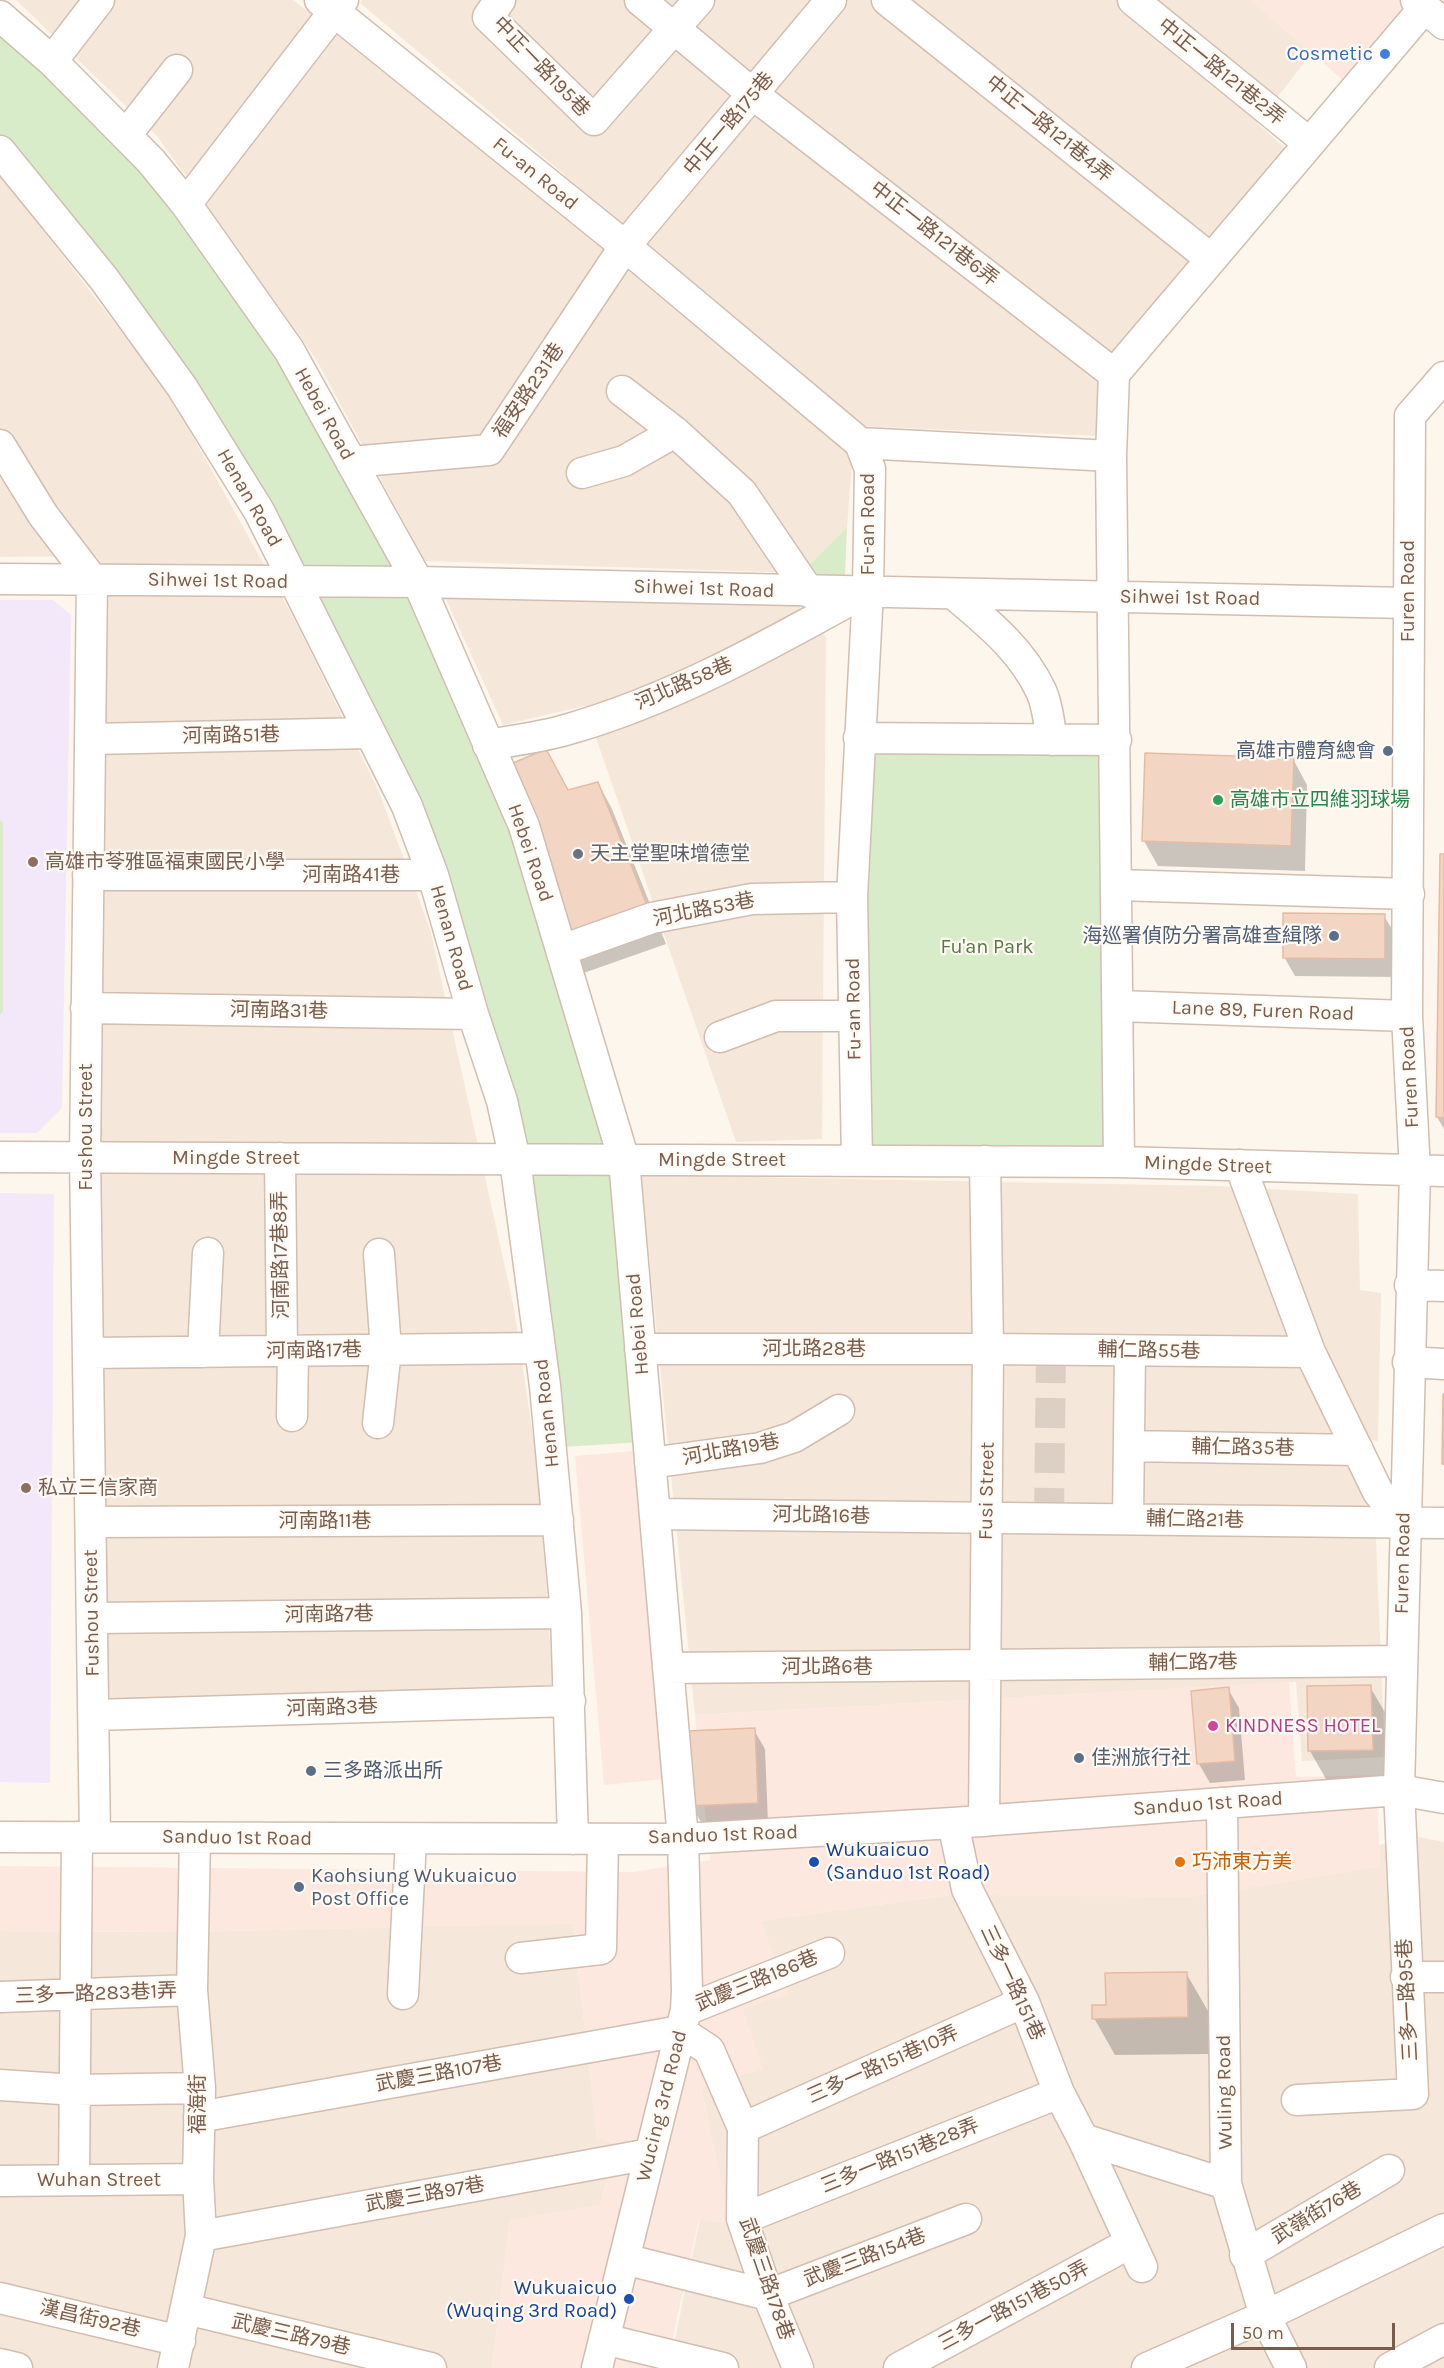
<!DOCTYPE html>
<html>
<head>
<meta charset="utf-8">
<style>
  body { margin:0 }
  #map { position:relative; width:1444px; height:2368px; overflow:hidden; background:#fdf6ec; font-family:Karla,sans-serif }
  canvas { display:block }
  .scale { position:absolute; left:1231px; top:2323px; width:164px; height:27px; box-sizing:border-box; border:3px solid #7a5c4d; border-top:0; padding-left:8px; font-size:18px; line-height:21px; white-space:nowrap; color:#7a5c4d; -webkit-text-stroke:4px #fffaf3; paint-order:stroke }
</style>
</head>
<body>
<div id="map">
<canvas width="1444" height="2368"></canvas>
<div class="scale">50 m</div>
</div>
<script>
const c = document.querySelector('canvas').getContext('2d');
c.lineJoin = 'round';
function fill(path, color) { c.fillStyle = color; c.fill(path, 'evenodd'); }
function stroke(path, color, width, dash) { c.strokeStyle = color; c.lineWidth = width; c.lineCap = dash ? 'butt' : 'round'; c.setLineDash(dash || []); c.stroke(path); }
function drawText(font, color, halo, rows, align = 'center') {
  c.font = font + ' Karla,"Noto Sans TC",sans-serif'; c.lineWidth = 4.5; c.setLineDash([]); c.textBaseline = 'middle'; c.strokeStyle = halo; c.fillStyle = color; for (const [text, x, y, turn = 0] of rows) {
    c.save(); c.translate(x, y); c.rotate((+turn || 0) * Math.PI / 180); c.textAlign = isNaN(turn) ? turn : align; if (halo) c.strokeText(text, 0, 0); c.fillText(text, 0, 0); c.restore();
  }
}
const residential = new Path2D(`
  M16,0H293L546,198L565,175L360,3L362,0H1251L1312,53L1257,123L1289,152L1110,354L1100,436L855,426L847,527L801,573L425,561L316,359L157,136Z
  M0,174L170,395L299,628L379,792L430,929L514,1308L539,1477L553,1685L104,1700L99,1057L104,588L97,556L0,557Z
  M445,597L799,606L826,637L822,1139L736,1142L585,706L503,725Z
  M641,1175L1218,1186L1358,1194L1360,1290L1381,1293L1378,1441L1334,1434L1375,1515L1385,1757L1302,1761L1296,1682L695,1715Z
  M1414,1836L1444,1842V2368H669L700,2218L730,2224L701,2087L762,2069L742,2009L760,1921L950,1895L1380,1867L1379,1845Z
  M573,1923L597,2136L616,2144L600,2205L510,2220L492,2368H0V1931L177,1932Z`);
const commercial = new Path2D(`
  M1251,0H1414L1345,82Z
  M636,1451L665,1779L604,1785L575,1456Z
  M1289,1682L1296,1777L1376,1775L1380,1867L1191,1897L950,1895L761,1921L788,1994L742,2009L763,2069L701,2087L731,2225L699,2219L666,2368H492L510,2220L600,2205L616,2144L597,2137L573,1924L177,1932L0,1931V1866L633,1872L710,1860L695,1715Z`);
const education = new Path2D(`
  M0,600H53L71,615L62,1108L37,1133H0Z
  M0,1193L54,1194L50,1783L0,1782Z`);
const green = new Path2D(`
  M0,24L143,169L281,354L402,572L513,826L611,1153L643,1442L563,1447L556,1377L517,1098L425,818L301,572L0,140Z
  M847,527L845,576L801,573Z
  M866,747L1110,749L1108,1151L865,1149Z
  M0,819L3,823V1011L0,1015Z`);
const shadow = new Path2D(`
  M1293,759L1307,785L1305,871L1158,866L1144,841Z
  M598,783L612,809L666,944L578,975L568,791Z
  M1444,856V1129L1437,1117Z
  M1384,916L1395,934V977L1295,976L1284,957Z
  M1370,1687L1392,1724L1393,1787L1331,1788L1310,1751L1308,1688Z
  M1228,1689L1239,1708L1245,1780L1210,1783L1199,1764Z
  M754,1730L765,1749L768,1822L702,1824L691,1805Z
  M1186,1973L1208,2011L1209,2054L1115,2055L1094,2018L1107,2006Z`);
const building = new Path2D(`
  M546,749L568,790L598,782L652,918L562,950L499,769Z
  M1145,753L1294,758L1291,846L1142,841Z
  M1440,854H1444V1118L1436,1117Z
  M1283,913L1385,914V959L1283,958Z
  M1443,1394H1444V1464H1442Z
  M1371,1685L1373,1750L1308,1751L1307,1686Z
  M1229,1687L1235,1761L1197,1764L1191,1691Z
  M755,1728L758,1803L690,1806L687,1731Z
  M1187,1972L1188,2017L1092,2019V2005H1106L1105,1973Z`);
const minorTunnel = new Path2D(`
  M1049,1518L1051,1350`);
const minor = new Path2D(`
  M320,0L625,246L860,443L870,469L868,591L852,897L857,1160
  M500,0L488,17L594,120L699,0
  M640,0L754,95L1114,374
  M887,0L1211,259
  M1133,0L1309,143
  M1416,0L1444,24
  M0,16L52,61L151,161L186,204L289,350L418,582L524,826L624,1160L683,1839L687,1991L686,2010L597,2368
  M52,61L99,0
  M126,135L177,70
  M0,151L104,279L182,387L259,511L407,806L433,875L473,1014L502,1101L515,1160L545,1386L566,1613L573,1839
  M186,204L343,0
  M622,391L675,432L742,493L809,592
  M860,443L1111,456
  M0,445L43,515L92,579L85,1157L95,1837
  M351,462L489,450L625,246L831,0
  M582,473L624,461L675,432
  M0,579L418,582L1408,603
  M955,595C988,623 1022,650 1041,691C1048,705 1049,725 1052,740
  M859,738L1116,740
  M92,739L369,733
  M488,745C515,740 543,737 569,729C673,699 767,646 861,594
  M88,875H433
  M1117,885L1409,894
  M562,950L652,918L752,899L852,897
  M1119,1006L1407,1016
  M86,1008L473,1014
  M720,1037L776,1016H854
  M0,1157L1119,1162L1444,1171
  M280,1158L282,1351
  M1119,1162L1111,456L1114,374L1425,7
  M1240,1165L1310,1352L1378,1492L1404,1523
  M1410,1285L1444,1286
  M640,1349H988L1310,1352
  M203,1352L208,1253
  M89,1353L540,1348
  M1408,1362L1444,1364
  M292,1416L293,1351
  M378,1423L386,1350L379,1254
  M1129,1446L1358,1450
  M650,1463L760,1448L794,1437L839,1410
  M655,1514L1444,1523
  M1128,1519L1130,1351
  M91,1522L558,1520
  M93,1618L566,1613
  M668,1668L1401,1661
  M94,1715L570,1701
  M1222,1803L1226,2184L1265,2316L1291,2368
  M984,1821L988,1349L985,1161
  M953,1823L967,1889L1024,2002L1059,2093L1083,2139L1142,2267
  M0,1837L683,1839L953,1823L1399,1790L1444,1798
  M521,1958L601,1949L603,1839
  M1406,1977H1444
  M403,1994L411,1840
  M0,1997L192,1990
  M686,2010L829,1953
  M0,2085L76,2090L200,2088
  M1297,2100L1413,2094L1399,1790L1415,1171L1407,1016L1410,416L1444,377
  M199,2117L680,2031L709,2050L743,2128L742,2219L768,2295L798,2368
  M743,2128L1024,2002
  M1083,2139L1226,2184
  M74,2180L77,1837
  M0,2181L198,2179
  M742,2219L1059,2093
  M201,2236L650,2154
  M1245,2255L1389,2170
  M624,2259L768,2295L966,2219
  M0,2298L180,2341
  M186,2309L431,2368
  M604,2339L723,2368
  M0,2364L17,2368
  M173,2368L201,2236L198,2179L200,2088L192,1990L195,1838
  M899,2368L1130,2243
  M1147,2368L1265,2316L1444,2229
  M1390,2368L1444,2339`);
const markers = [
  [1385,54,6,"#3f7fe0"],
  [1388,751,6,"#5c6f8a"],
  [1218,800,6,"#2e9e5b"],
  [578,854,6,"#6b7280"],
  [33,862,6,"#8d6e63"],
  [1334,936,6,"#5c6f8a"],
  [26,1488,6,"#8d6e63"],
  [1213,1726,6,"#d1479c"],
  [1079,1758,6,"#5c6f8a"],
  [311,1771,6,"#5c6f8a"],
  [814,1862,6,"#1a4fb4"],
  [1180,1862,6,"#e8710a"],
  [299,1887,6,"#5c6f8a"],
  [629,2299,6,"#1a4fb4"]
];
const shopNames = [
  ["Cosmetic",1373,54]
];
const streetNames = [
  ["中正一路195巷",541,67,46],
  ["中正一路121巷2弄",1221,72,39],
  ["中正一路175巷",729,124,-50],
  ["中正一路121巷4弄",1049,129,39],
  ["Fu-an Road",535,174,39],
  ["中正一路121巷6弄",934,234,38],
  ["福安路231巷",529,391,-56],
  ["Hebei Road",324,414,61],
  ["Henan Road",249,498,60],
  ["Fu-an Road",868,524,-90],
  ["Sihwei 1st Road",218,581,1],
  ["Sihwei 1st Road",704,589,2],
  ["Furen Road",1408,591,-90],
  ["Sihwei 1st Road",1190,598,1],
  ["河北路58巷",684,684,-23],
  ["河南路51巷",231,736,-1],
  ["Hebei Road",530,853,71],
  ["河南路41巷",351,875],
  ["河北路53巷",704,910,-11],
  ["Henan Road",451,938,74],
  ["Fu-an Road",854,1009,-91],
  ["河南路31巷",279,1011,1],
  ["Lane 89, Furen Road",1263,1011,2],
  ["Furen Road",1410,1077,-93],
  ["Fushou Street",86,1127,-90],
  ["Mingde Street",236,1158],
  ["Mingde Street",722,1160],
  ["Mingde Street",1208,1165,2],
  ["河南路17巷8弄",281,1255,-91],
  ["Hebei Road",638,1324,-95],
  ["河北路28巷",814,1349],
  ["河南路17巷",314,1351,-1],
  ["輔仁路55巷",1149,1351,1],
  ["Henan Road",547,1413,-96],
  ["輔仁路35巷",1243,1448,1],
  ["河北路19巷",731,1450,-10],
  ["Fusi Street",987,1491,-89],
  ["河北路16巷",821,1516,1],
  ["輔仁路21巷",1195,1520,1],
  ["河南路11巷",325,1521],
  ["Furen Road",1403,1563,-89],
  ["Fushou Street",92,1613,-91],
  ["河南路7巷",329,1615,-1],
  ["輔仁路7巷",1193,1663,-1],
  ["河北路6巷",827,1667],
  ["河南路3巷",332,1708,-2],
  ["Sanduo 1st Road",1208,1804,-4],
  ["Sanduo 1st Road",723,1835,-2],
  ["Sanduo 1st Road",237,1838,1],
  ["武慶三路186巷",757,1981,-22],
  ["三多一路151巷",1012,1983,65],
  ["三多一路283巷1弄",96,1994,-2],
  ["三多一路95巷",1408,2000,-93],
  ["三多一路151巷10弄",883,2065,-24],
  ["武慶三路107巷",439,2074,-10],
  ["Wuling Road",1225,2092,-91],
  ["福海街",198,2104,-90],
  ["Wucing 3rd Road",662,2106,-76],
  ["三多一路151巷28弄",900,2156,-22],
  ["Wuhan Street",99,2180],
  ["武慶三路97巷",425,2195,-10],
  ["武嶺街76巷",1317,2213,-31],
  ["武慶三路154巷",865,2258,-21],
  ["武慶三路178巷",766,2279,71],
  ["三多一路151巷50弄",1014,2306,-28],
  ["漢昌街92巷",90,2319,13],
  ["武慶三路79巷",291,2335,13]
];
const serviceNames = [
  ["高雄市體育總會",1376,751,"right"],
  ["海巡署偵防分署高雄查緝隊",1322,936,"right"],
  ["佳洲旅行社",1091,1758],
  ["三多路派出所",323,1771],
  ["Kaohsiung Wukuaicuo",311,1876],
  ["Post Office",311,1899]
];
const leisureNames = [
  ["高雄市立四維羽球場",1230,800]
];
const worshipNames = [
  ["天主堂聖味增德堂",590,854]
];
const educationNames = [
  ["高雄市苓雅區福東國民小學",45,862],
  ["私立三信家商",38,1488]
];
const parkNames = [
  ["Fu'an Park",987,947]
];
const hotelNames = [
  ["KINDNESS HOTEL",1225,1726]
];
const transitNames = [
  ["Wukuaicuo",826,1850],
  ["(Sanduo 1st Road)",826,1873],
  ["Wukuaicuo",617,2288,"right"],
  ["(Wuqing 3rd Road)",617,2311,"right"]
];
const foodNames = [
  ["巧沛東方美",1192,1862]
];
fill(residential, '#f5e8da');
fill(commercial, '#fde8e0');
fill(education, '#f3e8fa');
fill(green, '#d8ecc9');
fill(shadow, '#0003');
fill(building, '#f3d5c3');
stroke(building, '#e6bba3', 1.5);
stroke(minorTunnel, '#dcd0c4', 30, [30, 15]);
stroke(minor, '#d1beb0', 33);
stroke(minor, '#fff', 30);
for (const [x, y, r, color] of markers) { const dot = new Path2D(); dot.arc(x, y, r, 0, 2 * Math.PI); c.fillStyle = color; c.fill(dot); stroke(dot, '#fffaf3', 2); }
drawText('20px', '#366cbe', '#fffaf3', shopNames, 'right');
drawText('20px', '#7a5c4d', '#fffaf3', streetNames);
drawText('20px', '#4e5e75', '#fffaf3', serviceNames, 'left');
drawText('20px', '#27864d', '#fffaf3', leisureNames, 'left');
drawText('20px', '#5b616d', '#fffaf3', worshipNames, 'left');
drawText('20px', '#785e54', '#fffaf3', educationNames, 'left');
drawText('20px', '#537a41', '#fffaf3', parkNames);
drawText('20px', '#b23c85', '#fffaf3', hotelNames, 'left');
drawText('20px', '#164399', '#fffaf3', transitNames, 'left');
drawText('20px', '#c56008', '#fffaf3', foodNames, 'left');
</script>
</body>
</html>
